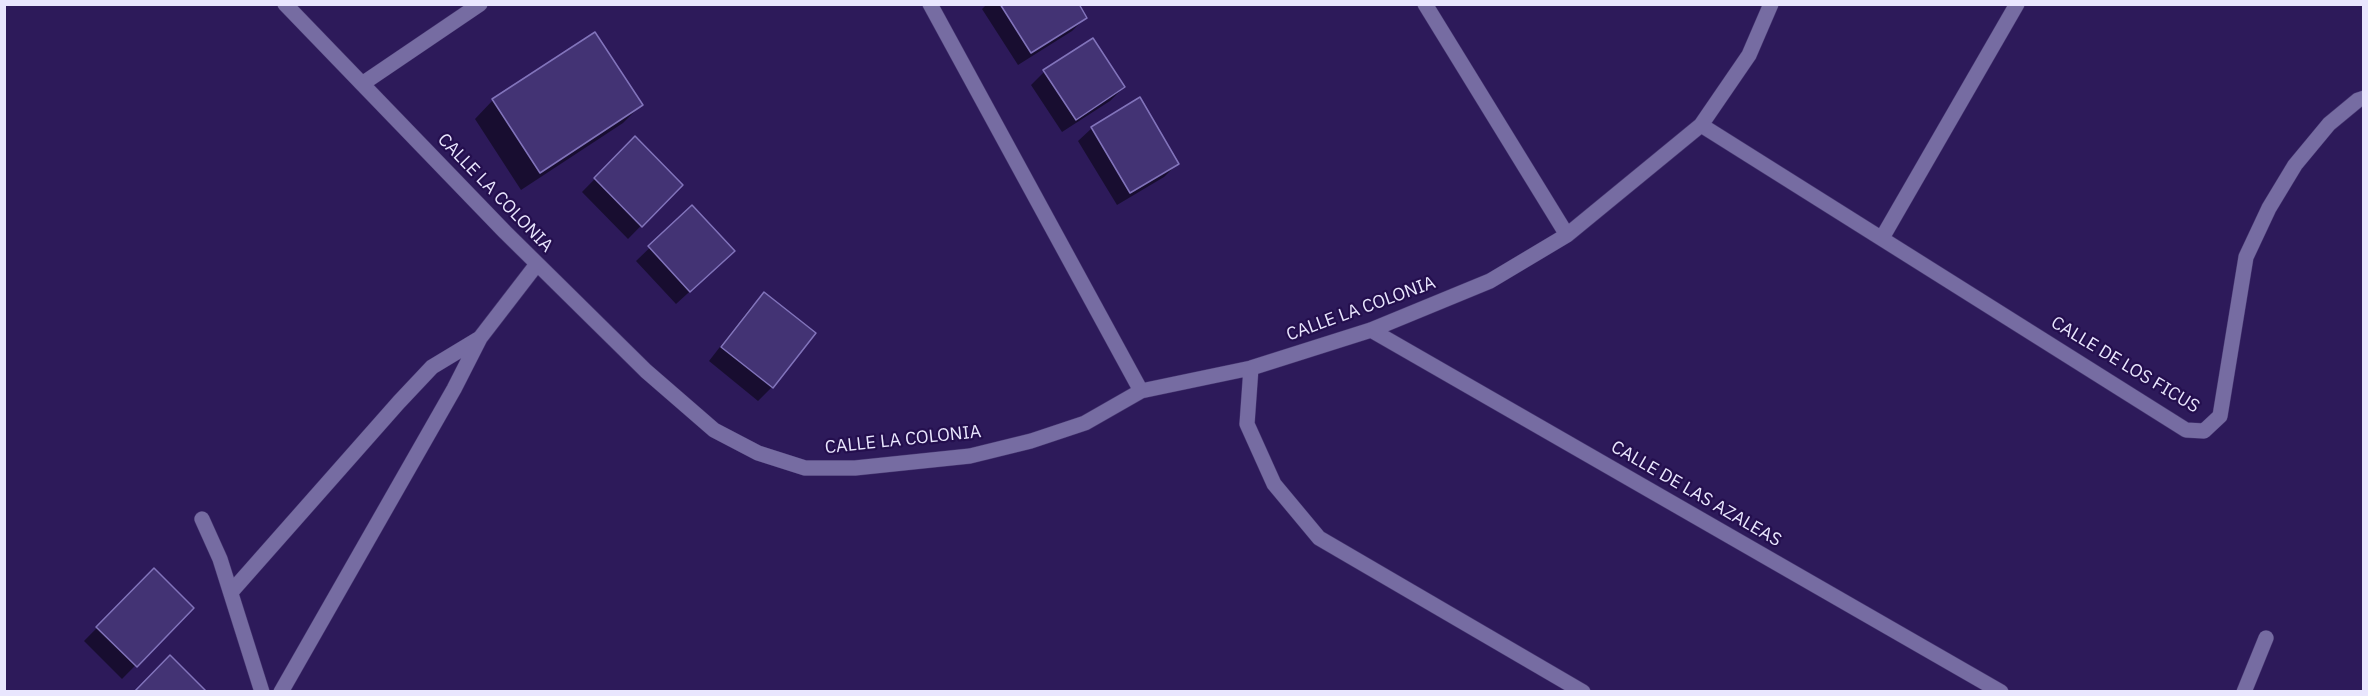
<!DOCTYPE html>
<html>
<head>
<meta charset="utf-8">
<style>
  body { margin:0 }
  #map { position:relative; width:2368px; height:696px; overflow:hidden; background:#2d1a5a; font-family:"IBM Plex Sans",sans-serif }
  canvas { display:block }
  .frame { position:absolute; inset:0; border:6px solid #e9e6fe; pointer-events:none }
</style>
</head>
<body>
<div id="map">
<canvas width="2368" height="696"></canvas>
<div class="frame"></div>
</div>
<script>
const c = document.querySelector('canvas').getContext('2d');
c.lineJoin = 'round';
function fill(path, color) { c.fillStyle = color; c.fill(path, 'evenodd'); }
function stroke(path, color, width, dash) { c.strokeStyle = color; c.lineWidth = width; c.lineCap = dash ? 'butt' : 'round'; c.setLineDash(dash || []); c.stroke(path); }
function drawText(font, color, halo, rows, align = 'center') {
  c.font = font + ' "IBM Plex Sans",sans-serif'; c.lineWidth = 4.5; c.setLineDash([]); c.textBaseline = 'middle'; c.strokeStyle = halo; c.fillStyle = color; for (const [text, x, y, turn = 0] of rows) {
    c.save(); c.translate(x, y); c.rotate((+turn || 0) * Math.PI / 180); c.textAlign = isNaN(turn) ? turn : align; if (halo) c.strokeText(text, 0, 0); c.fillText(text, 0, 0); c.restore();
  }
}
const shadow = new Path2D(`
  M987,4H1077L1085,18L1072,31L1018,65L982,9Z
  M1044,72L1124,87L1110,101L1062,132L1031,85Z
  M493,100L641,105L623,123L521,190L475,119Z
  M1092,128L1178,163L1164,177L1117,205L1078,141Z
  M635,138L681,185L628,239L582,192Z
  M692,207L720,264L676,304L636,261Z
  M764,294L814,333L772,387L758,401L709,361L751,307Z
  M154,570L192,608L122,679L84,641Z`);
const building = new Path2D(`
  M1000,4H1079L1087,18L1031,53Z
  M595,32L643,105L540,173L492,99Z
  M1093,38L1125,87L1076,120L1043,70Z
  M1140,97L1179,164L1130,193L1091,127Z
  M635,136L683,185L642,227L594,178Z
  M692,205L735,251L690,292L648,246Z
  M764,292L816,333L773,388L721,347Z
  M154,568L194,608L137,667L96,627Z
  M170,655L207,692H134Z`);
const minor = new Path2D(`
  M285,4L505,232L646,371L714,430L758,453L805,468H855L970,456L1031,441L1085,423L1141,391L1251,368L1371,330L1490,281L1567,235L1701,125L1749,55L1771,4
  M930,4L1141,391
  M1425,4L1567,235
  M362,84L480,4
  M1701,125L2186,430L2204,431L2220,416L2246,257L2269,208L2295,165L2329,124L2358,100L2364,98
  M1882,238L2017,4
  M1371,330L2001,692
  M1251,368L1247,424L1274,484L1319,538L1583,692
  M202,519L220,559L262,692
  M232,591L399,402L432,367L480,338
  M281,692L454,389L480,338L537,264
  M2244,692L2266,638`);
const streetNames = [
  ["CALLE LA COLONIA",495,193,46],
  ["CALLE LA COLONIA",1361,309,-20],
  ["CALLE DE LOS FICUS",2125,365,31],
  ["CALLE LA COLONIA",903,440,-6],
  ["CALLE DE LAS AZALEAS",1696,494,30]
];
fill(shadow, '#0007');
fill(building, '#433374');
stroke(building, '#8274bb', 1.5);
stroke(minor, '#473771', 16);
stroke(minor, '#766ca2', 15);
drawText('18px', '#e9e6fe', '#240f4e', streetNames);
</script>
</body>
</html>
